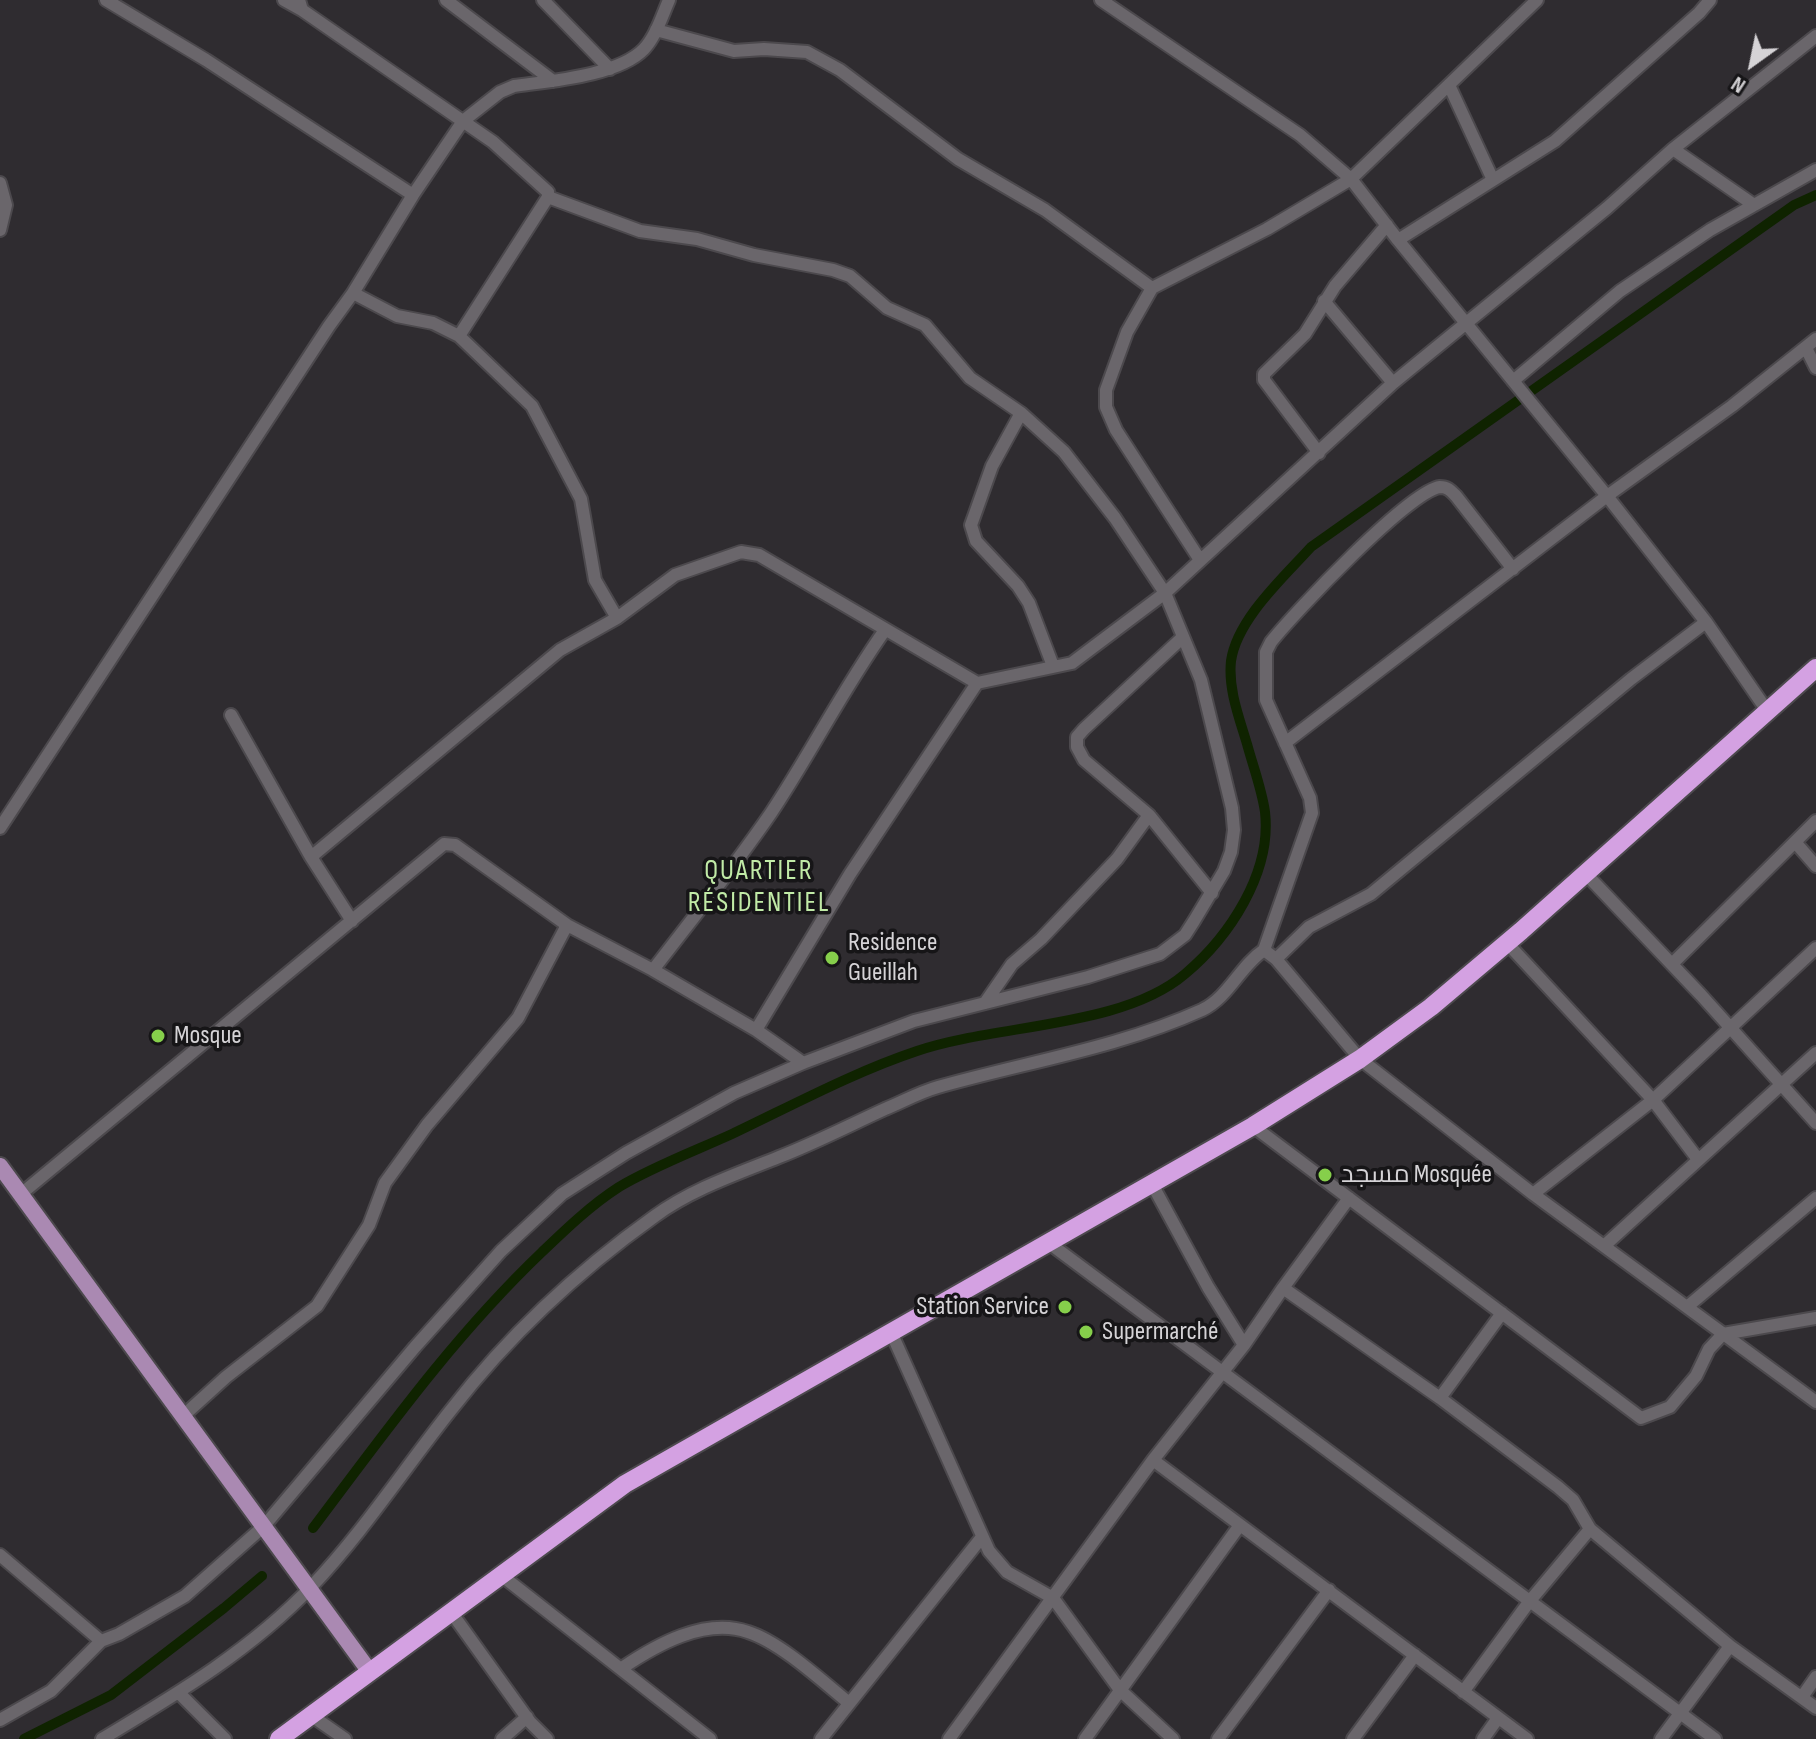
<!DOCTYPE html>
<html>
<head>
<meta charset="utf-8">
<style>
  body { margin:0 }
  #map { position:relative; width:1816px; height:1739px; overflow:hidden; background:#2f2c30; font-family:"Sofia Sans Condensed",sans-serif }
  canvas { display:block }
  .north { position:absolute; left:1712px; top:24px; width:80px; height:80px; -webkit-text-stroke:6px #161517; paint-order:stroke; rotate:213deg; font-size:22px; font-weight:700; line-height:32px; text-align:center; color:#d5d3d6 }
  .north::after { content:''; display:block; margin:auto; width:28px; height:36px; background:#d5d3d6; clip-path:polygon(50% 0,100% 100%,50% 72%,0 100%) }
</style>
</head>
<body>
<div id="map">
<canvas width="1816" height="1739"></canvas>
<div class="north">N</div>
</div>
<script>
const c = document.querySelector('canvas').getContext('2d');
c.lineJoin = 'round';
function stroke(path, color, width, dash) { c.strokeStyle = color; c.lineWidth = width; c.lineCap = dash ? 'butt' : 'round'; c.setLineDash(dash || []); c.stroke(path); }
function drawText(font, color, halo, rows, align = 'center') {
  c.font = font + ' "Sofia Sans Condensed",Cairo,sans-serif'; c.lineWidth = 7; c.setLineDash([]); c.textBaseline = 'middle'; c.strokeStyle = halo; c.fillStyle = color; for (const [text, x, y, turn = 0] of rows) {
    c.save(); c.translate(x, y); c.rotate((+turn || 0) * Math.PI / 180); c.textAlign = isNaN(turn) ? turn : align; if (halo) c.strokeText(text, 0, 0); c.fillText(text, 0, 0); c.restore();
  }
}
const canal = new Path2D(`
  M313,1528C386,1431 454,1336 542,1252C566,1229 591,1205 619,1187C652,1167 697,1150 732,1134C793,1105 854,1072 917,1051C996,1024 1122,1028 1185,974C1229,937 1272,873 1265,812C1262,790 1253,766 1247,744C1239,717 1228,689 1231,661C1237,619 1284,577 1311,547L1794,205L1816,195
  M24,1739L111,1695L224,1608L262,1576`);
const minor = new Path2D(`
  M106,0L206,60L413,195
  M284,0L302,10
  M446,0L553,81
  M543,0L610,69
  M1101,0L1300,135L1351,179L1398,240L1607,496L1706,622L1768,712
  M656,30L734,51L764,49L807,52L840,70L958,159L1045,210L1152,288
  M1449,85L1493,180
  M1673,149L1754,205
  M0,183L6,205L0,230
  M1398,240L1555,141L1699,13L1710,0
  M353,293L397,316L433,323L459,336L532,406L581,499L595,580L617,618
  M1324,301L1393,383
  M459,336L548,197
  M1806,348L1816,368
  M1513,381L1620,291L1710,230L1816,170
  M1021,413L992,466L971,525L976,541L1018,586L1029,603L1053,666
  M1319,453L1264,380V374L1305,334L1335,286L1387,225
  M1200,560L1116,430L1106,407V390L1127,332L1152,288L1267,229L1351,179L1537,0
  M1183,637L1084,729L1077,737V747L1084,760L1149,815L1212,893
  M231,715L311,857L352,921
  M1285,743L1607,496L1732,406L1816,339
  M0,828L329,326L353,293L413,195L463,121L500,92L514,86C549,81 618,76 644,49C656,36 662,16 669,0
  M1795,842L1816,866
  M311,857L560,650L617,618L675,575L741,552L759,555L977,683L1072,663L1165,593L1393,383L1607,208L1673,149L1816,36
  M1586,874L1701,995L1816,1123
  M1507,943L1653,1100L1697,1158
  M1264,950L1276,959L1360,1059L1533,1194L1816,1402
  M1276,959L1309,927L1371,894L1631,679L1706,622
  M1672,964L1816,821
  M653,970L756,1030L803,1063
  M985,1003L1012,964L1041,939L1117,859L1149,815
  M756,1030L850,874L977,683
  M1253,1126L1641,1418L1670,1407L1696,1376L1709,1349L1723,1334L1816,1318
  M1152,1184L1208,1287L1244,1345
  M21,1194L444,844L455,845L567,925L653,970C693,918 734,867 771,813C811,753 843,689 885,630
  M1533,1194L1653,1100L1816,948
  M1049,1243L1715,1739
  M1604,1246L1816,1053
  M1283,1288L1349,1198
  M1687,1307L1816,1198
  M891,1332L989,1551L1007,1572L1053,1598L1120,1690L1173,1739
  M1440,1398L1502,1313
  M183,1416L226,1377L317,1306L369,1225L385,1183L427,1125L518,1018L567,925
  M1153,1460L1527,1739
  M0,1555L101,1641
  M501,1575L710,1739
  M451,1612L530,1722L547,1739
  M622,1668C656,1645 705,1617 748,1632C780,1642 822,1681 849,1703
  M1463,1692L1529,1602L1590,1529
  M179,1693L225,1739
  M1802,1697L1816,1677
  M312,1716L345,1739
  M0,1720L51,1691L101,1641L119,1634L185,1596L264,1526L415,1347L501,1251L562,1194L626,1153L734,1093L803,1063L914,1021L1088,977L1160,954L1185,935L1194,921L1224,871L1231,852L1234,830L1232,808L1201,680L1165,593L1115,518L1064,452L1021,413L970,378L925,325L887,308L850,276L833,270L754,255L697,239L640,231L548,197V192L493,142L302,10L299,0
  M102,1739C177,1694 251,1650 312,1586C364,1531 404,1469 451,1410C509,1335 578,1271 655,1216C692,1189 737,1174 779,1157C815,1143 850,1125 885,1109C902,1102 920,1092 938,1087C1026,1062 1118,1048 1202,1010C1229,997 1240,966 1264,950L1312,813L1310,798L1266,700V652L1271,642C1294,613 1409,491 1440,487C1448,487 1451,491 1456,496L1513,569
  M502,1739L527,1717
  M821,1739L982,1537
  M949,1739L1153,1460L1244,1345L1283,1288L1440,1398L1558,1487L1573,1500L1590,1529L1730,1646L1816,1708
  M1085,1739L1240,1525
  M1218,1739L1329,1590
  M1353,1739L1415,1655
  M1483,1739L1498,1718
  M1661,1739L1730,1646`);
const major = new Path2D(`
  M0,1166L370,1672`);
const highway = new Path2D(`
  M279,1739L625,1484L1253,1126L1360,1059L1431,1007L1521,931L1816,668`);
const markers = [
  [832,958,8,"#86cf4b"],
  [158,1036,8,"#86cf4b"],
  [1325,1175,8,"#86cf4b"],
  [1065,1307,8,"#86cf4b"],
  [1086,1332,8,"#86cf4b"]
];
const poiNames = [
  ["Residence",848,943],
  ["Gueillah",848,973],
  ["Mosque",174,1036],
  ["مسجد Mosquée",1341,1175],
  ["Station Service",1049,1307,"right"],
  ["Supermarché",1102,1332]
];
const neighbourhoodNames = [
  ["QUARTIER",759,872],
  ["RÉSIDENTIEL",759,904]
];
stroke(canal, '#0f2300', 10);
stroke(minor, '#4c494d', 16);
stroke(major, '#4c494d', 20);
stroke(highway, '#4c494d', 22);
stroke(minor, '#6a666b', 12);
stroke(major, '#aa89b2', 16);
stroke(highway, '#d4a1e2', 18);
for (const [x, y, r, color] of markers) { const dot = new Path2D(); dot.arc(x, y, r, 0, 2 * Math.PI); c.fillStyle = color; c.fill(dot); stroke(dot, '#161517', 3); }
drawText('26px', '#d5d3d6', '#161517', poiNames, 'left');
c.letterSpacing = '2px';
drawText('28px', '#c1eba7', '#161517', neighbourhoodNames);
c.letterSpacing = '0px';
</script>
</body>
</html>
